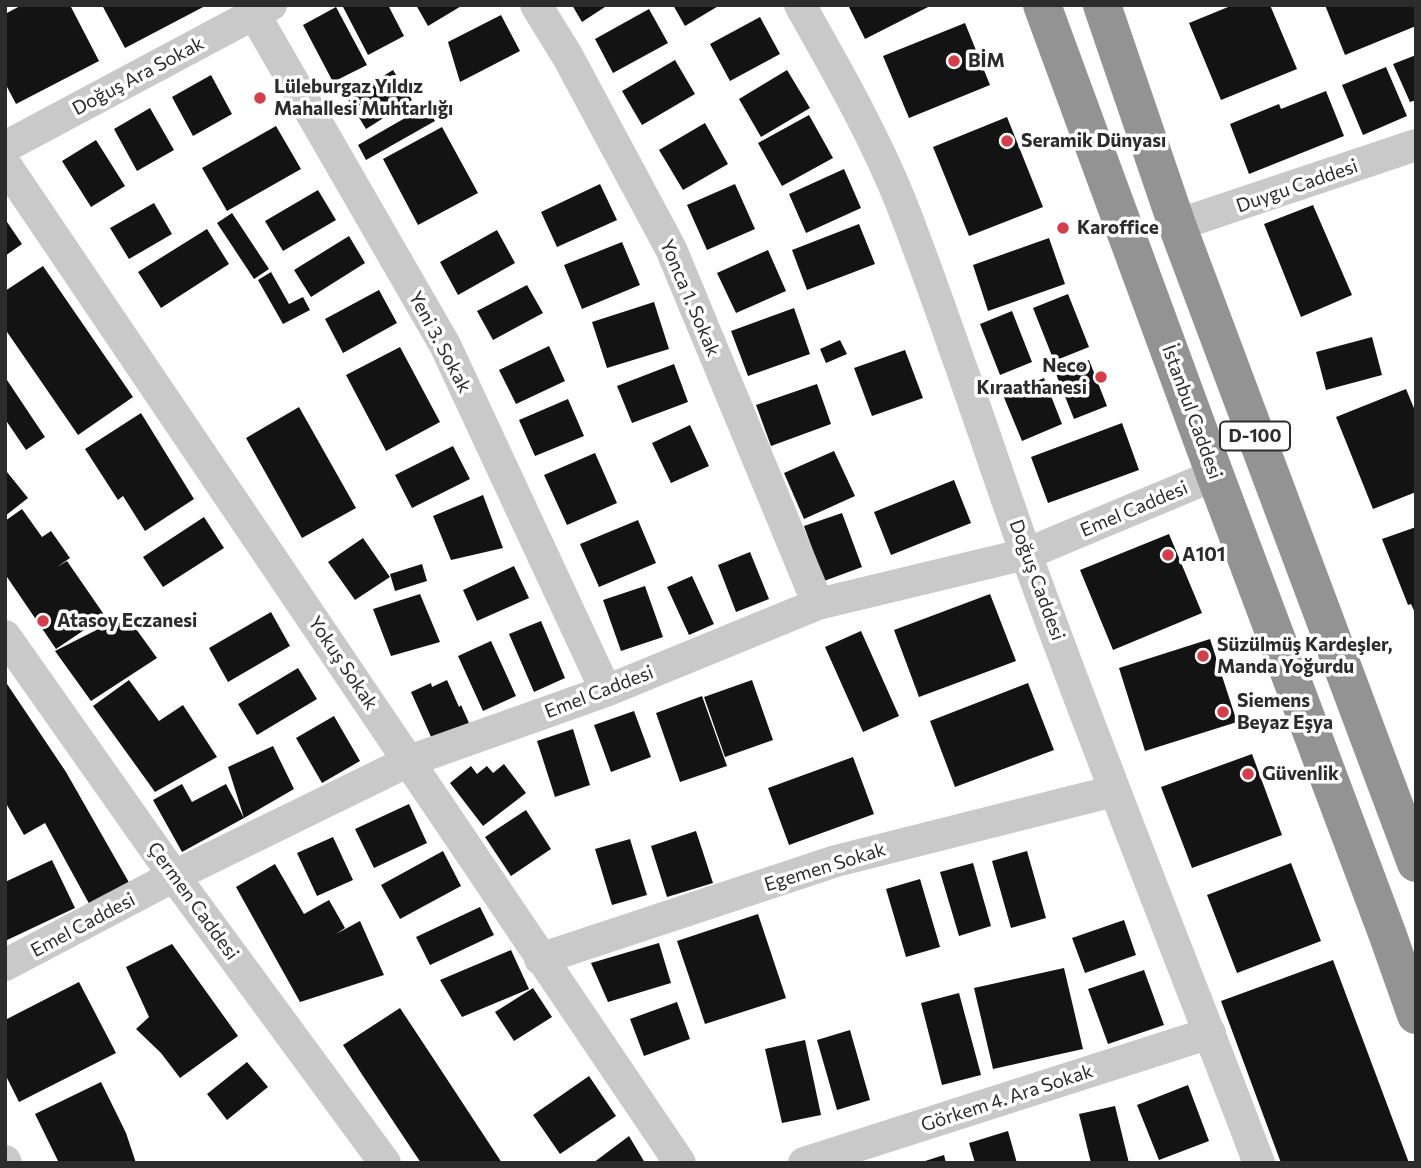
<!DOCTYPE html>
<html>
<head>
<meta charset="utf-8">
<style>
  body { margin:0 }
  #map { position:relative; width:1421px; height:1168px; overflow:hidden; background:#fff; font-family:Commissioner,sans-serif }
  canvas { display:block }
  .frame { position:absolute; inset:0; border:7px solid #2c2c2c; pointer-events:none }
</style>
</head>
<body>
<div id="map">
<canvas width="1421" height="1168"></canvas>
<div class="frame"></div>
</div>
<script>
const c = document.querySelector('canvas').getContext('2d');
c.lineJoin = 'round';
function fill(path, color) { c.fillStyle = color; c.fill(path, 'evenodd'); }
function stroke(path, color, width, dash) { c.strokeStyle = color; c.lineWidth = width; c.lineCap = dash ? 'butt' : 'round'; c.setLineDash(dash || []); c.stroke(path); }
function drawText(font, color, halo, rows, align = 'center') {
  c.font = font + ' Commissioner,sans-serif'; c.lineWidth = 7; c.setLineDash([]); c.textBaseline = 'middle'; c.strokeStyle = halo; c.fillStyle = color; for (const [text, x, y, turn = 0] of rows) {
    c.save(); c.translate(x, y); c.rotate((+turn || 0) * Math.PI / 180); c.textAlign = isNaN(turn) ? turn : align; if (halo) c.strokeText(text, 0, 0); c.fillText(text, 0, 0); c.restore();
  }
}
const building = new Path2D(`
  M22,5H70L99,61L16,104L5,83V14Z
  M102,5H207L125,48Z
  M342,5H388L404,36L368,55Z
  M416,5H463L428,26Z
  M572,5H608L582,22Z
  M673,5H720L685,26Z
  M848,5H932L865,39Z
  M1233,5H1270L1297,69L1221,100L1189,23Z
  M1325,5H1416V26L1345,55Z
  M336,7L367,65L333,82L303,25Z
  M649,9L668,43L613,73L595,39Z
  M501,15L520,51L460,82L448,42Z
  M760,17L780,54L730,81L710,44Z
  M965,23L990,85L909,118L883,56Z
  M1416,55V100L1410,102L1393,64Z
  M675,60L695,94L642,125L622,91Z
  M1386,67L1407,116L1363,135L1342,85Z
  M393,70L412,100L366,129L347,98Z
  M787,70L810,108L761,137L739,99Z
  M211,75L232,114L193,136L172,97Z
  M1326,91L1344,136L1249,174L1230,124L1279,104L1281,109Z
  M426,106L435,121L366,160L358,145Z
  M150,108L174,150L137,171L114,129Z
  M809,115L833,158L782,186L758,143Z
  M1007,117L1043,207L969,236L933,147Z
  M705,123L728,164L683,190L659,150Z
  M276,126L301,169L227,211L202,168Z
  M442,127L478,193L418,225L383,159Z
  M96,140L125,186L91,207L62,161Z
  M844,169L861,208L806,233L789,194Z
  M600,184L617,220L557,247L541,212Z
  M735,184L755,229L707,250L687,205Z
  M318,190L336,220L283,251L265,221Z
  M154,203L172,234L129,259L110,228Z
  M1313,205L1352,295L1301,317L1264,224Z
  M232,213L269,269L254,279L217,223Z
  M5,219L22,244L5,256Z
  M859,224L875,264L807,290L792,250Z
  M207,229L229,264L161,308L138,272Z
  M497,230L515,263L458,295L440,262Z
  M349,236L365,263L311,297L294,270Z
  M1049,238L1065,284L988,311L973,265Z
  M622,242L640,285L582,309L564,265Z
  M768,250L786,291L736,313L717,273Z
  M43,266L133,397L78,435L5,329V291Z
  M271,272L289,304L303,297L310,310L283,324L258,280Z
  M527,285L543,313L493,340L477,311Z
  M379,290L397,323L343,353L325,319Z
  M1068,294L1089,347L1054,361L1033,308Z
  M654,302L669,349L607,368L592,322Z
  M794,308L810,354L748,376L731,331Z
  M1012,311L1032,362L1000,375L980,324Z
  M1372,337L1382,375L1326,390L1316,352Z
  M840,340L847,354L826,363L820,349Z
  M549,346L565,381L516,404L499,370Z
  M400,347L440,422L386,451L346,375Z
  M905,350L923,398L872,416L854,368Z
  M1089,360L1107,406L1074,419L1056,374Z
  M674,364L688,402L632,423L617,386Z
  M5,377L45,437L26,450L5,419Z
  M1044,378L1062,424L1022,441L1003,395Z
  M817,384L831,424L771,446L756,405Z
  M1406,389L1416,413V492L1373,509L1336,417Z
  M568,399L584,436L535,456L519,420Z
  M299,407L356,508L302,538L246,438Z
  M141,413L194,499L145,531L123,496L118,500L85,449Z
  M1122,423L1139,470L1048,503L1031,457Z
  M690,425L709,466L671,483L652,443Z
  M453,446L470,479L412,508L395,475Z
  M834,451L855,496L804,519L784,473Z
  M595,453L617,503L567,525L544,475Z
  M7,472L28,498L5,516V473Z
  M954,480L971,523L891,555L874,512Z
  M483,495L503,548L451,560L433,516Z
  M22,509L42,537L51,531L70,558L57,567L67,561L105,616L56,649L5,574V521Z
  M842,513L862,567L824,581L804,526Z
  M204,517L224,548L163,587L143,557Z
  M638,520L656,563L599,587L580,544Z
  M1416,527V615L1411,604L1408,605L1382,539Z
  M1169,534L1202,613L1113,650L1080,570Z
  M363,538L390,577L355,600L328,562Z
  M750,552L769,599L736,612L718,565Z
  M422,564L427,581L395,591L390,574Z
  M514,566L529,598L477,621L463,590Z
  M692,576L714,624L689,635L667,587Z
  M645,586L663,637L621,651L603,600Z
  M420,594L440,642L391,656L373,609Z
  M990,594L1016,661L919,697L894,630Z
  M271,612L290,646L228,682L209,648Z
  M126,615L157,658L91,701L55,651Z
  M541,621L565,678L534,692L509,634Z
  M861,631L899,716L863,732L825,647Z
  M1210,639L1237,722L1145,751L1119,668Z
  M491,641L516,696L483,711L458,656Z
  M298,668L317,699L257,735L238,704Z
  M129,680L159,721L183,705L217,757L155,792L93,706Z
  M447,680L459,707L461,705L469,723L432,739L411,692L431,683L432,687Z
  M752,680L773,740L725,757L704,697Z
  M5,681L66,772L131,886L92,909L45,823L24,835L7,805L5,806Z
  M1028,683L1054,750L955,787L930,721Z
  M702,696L727,766L680,782L656,713Z
  M634,711L651,757L611,772L594,725Z
  M334,716L360,761L322,783L296,738Z
  M573,729L590,785L555,797L537,741Z
  M273,746L294,789L244,818L228,767Z
  M1252,754L1282,835L1192,868L1161,787Z
  M853,757L874,814L789,845L768,788Z
  M504,764L526,793L483,826L450,783L471,766L477,774L487,766L493,773Z
  M182,784L192,802L226,784L244,818L182,852L153,800Z
  M409,804L427,843L374,868L355,829Z
  M526,810L551,849L511,876L485,837Z
  M696,831L713,883L667,897L651,846Z
  M333,837L353,880L317,896L297,853Z
  M630,839L647,895L612,905L595,849Z
  M443,851L461,886L400,919L381,885Z
  M1027,851L1046,918L1011,928L992,861Z
  M52,860L75,908L5,941V882Z
  M973,863L991,926L959,936L940,872Z
  M1291,863L1321,941L1237,973L1207,895Z
  M275,864L304,914L329,900L345,928L336,934L360,921L384,975L300,1002L236,887Z
  M920,879L940,947L906,957L886,889Z
  M480,907L494,935L430,965L416,937Z
  M758,914L786,998L705,1024L677,941Z
  M1124,920L1136,955L1085,973L1072,938Z
  M659,943L671,983L608,1002L591,963Z
  M172,944L238,1036L180,1078L161,1053L136,1029L149,1017L126,967Z
  M511,950L529,989L462,1017L440,980Z
  M1333,960L1409,1163H1281L1221,1001Z
  M1064,968L1083,1049L993,1069L974,988Z
  M1144,970L1164,1025L1108,1044L1088,989Z
  M79,982L116,1053L19,1102L5,1074V1020Z
  M533,988L552,1017L514,1041L495,1012Z
  M959,993L981,1075L942,1085L921,1003Z
  M677,1002L690,1039L644,1056L630,1019Z
  M400,1008L439,1067L502,1163H421L361,1073L343,1045Z
  M850,1030L870,1100L837,1110L817,1040Z
  M805,1040L821,1115L782,1123L765,1049Z
  M247,1062L268,1087L227,1120L207,1094Z
  M589,1076L616,1116L560,1154L533,1115Z
  M101,1082L126,1133L136,1163H59L35,1114Z
  M1188,1085L1209,1141L1159,1160L1137,1105Z
  M1115,1106L1129,1163H1091L1079,1114Z
  M1008,1131L1017,1163H975L969,1143Z
  M629,1136L645,1163H593Z
  M944,1155L946,1163H923L922,1162Z`);
const minor = new Path2D(`
  M249,5L445,345L606,691
  M536,5L568,57L671,249L818,604
  M800,5C836,69 873,133 900,200C946,317 984,436 1026,554C1100,759 1182,960 1259,1163
  M5,147L271,5
  M5,164L680,1163
  M1177,225L1416,145
  M5,636L174,876L385,1163
  M540,959L836,861L1114,791
  M5,965L174,876L409,761L606,691L818,604L1026,554L1215,475
  M5,1161L6,1163
  M804,1163L1210,1033`);
const highway = new Path2D(`
  M1042,5L1215,475L1387,933L1416,1015
  M1102,5L1177,225L1416,863`);
const markers = [
  [954,61,7,"#d43d4a"],
  [260,98,7,"#d43d4a"],
  [1007,141,7,"#d43d4a"],
  [1063,228,7,"#d43d4a"],
  [1101,377,7,"#d43d4a"],
  [1168,555,7,"#d43d4a"],
  [43,621,7,"#d43d4a"],
  [1203,656,7,"#d43d4a"],
  [1223,712,7,"#d43d4a"],
  [1248,774,7,"#d43d4a"]
];
const shields = [
  [1255,436,70]
];
const shieldNames = [
  ["D-100",1255,436]
];
const poiNames = [
  ["BİM",968,61],
  ["Lüleburgaz Yıldız",274,87],
  ["Mahallesi Muhtarlığı",274,109],
  ["Seramik Dünyası",1021,141],
  ["Karoffice",1077,228],
  ["Neco",1087,366,"right"],
  ["Kıraathanesi",1087,388,"right"],
  ["A101",1182,555],
  ["Atasoy Eczanesi",57,621],
  ["Süzülmüş Kardeşler,",1217,645],
  ["Manda Yoğurdu",1217,667],
  ["Siemens",1237,701],
  ["Beyaz Eşya",1237,723],
  ["Güvenlik",1262,774]
];
const streetNames = [
  ["Doğuş Ara Sokak",138,76,-28],
  ["Duygu Caddesi",1297,186,-19],
  ["Yonca 1. Sokak",690,298,67],
  ["Yeni 3. Sokak",440,342,62],
  ["İstanbul Caddesi",1192,412,70],
  ["Emel Caddesi",1134,509,-23],
  ["Doğuş Caddesi",1037,580,70],
  ["Yokuş Sokak",343,663,56],
  ["Emel Caddesi",599,692,-21],
  ["Egemen Sokak",825,867,-17],
  ["Çermen Caddesi",193,901,54],
  ["Emel Caddesi",83,925,-28],
  ["Görkem 4. Ara Sokak",1007,1098,-18]
];
fill(building, '#131313');
stroke(minor, '#c9c9c9', 32);
stroke(highway, '#939393', 38);
for (const [x, y, r, color] of markers) { const dot = new Path2D(); dot.arc(x, y, r, 0, 2 * Math.PI); c.fillStyle = color; c.fill(dot); stroke(dot, '#fff', 2.5); }
for (const [x, y, w] of shields) { const box = new Path2D(); box.roundRect(x - w / 2, y - 14.5, w, 29, 5); c.fillStyle = '#fff'; c.fill(box); stroke(box, '#2c2c2c', 2); }
drawText('bold 18px', '#2c2c2c', null, shieldNames);
drawText('bold 19px', '#2c2c2c', '#fff', poiNames, 'left');
drawText('19px', '#2c2c2c', '#fff', streetNames);
</script>
</body>
</html>
